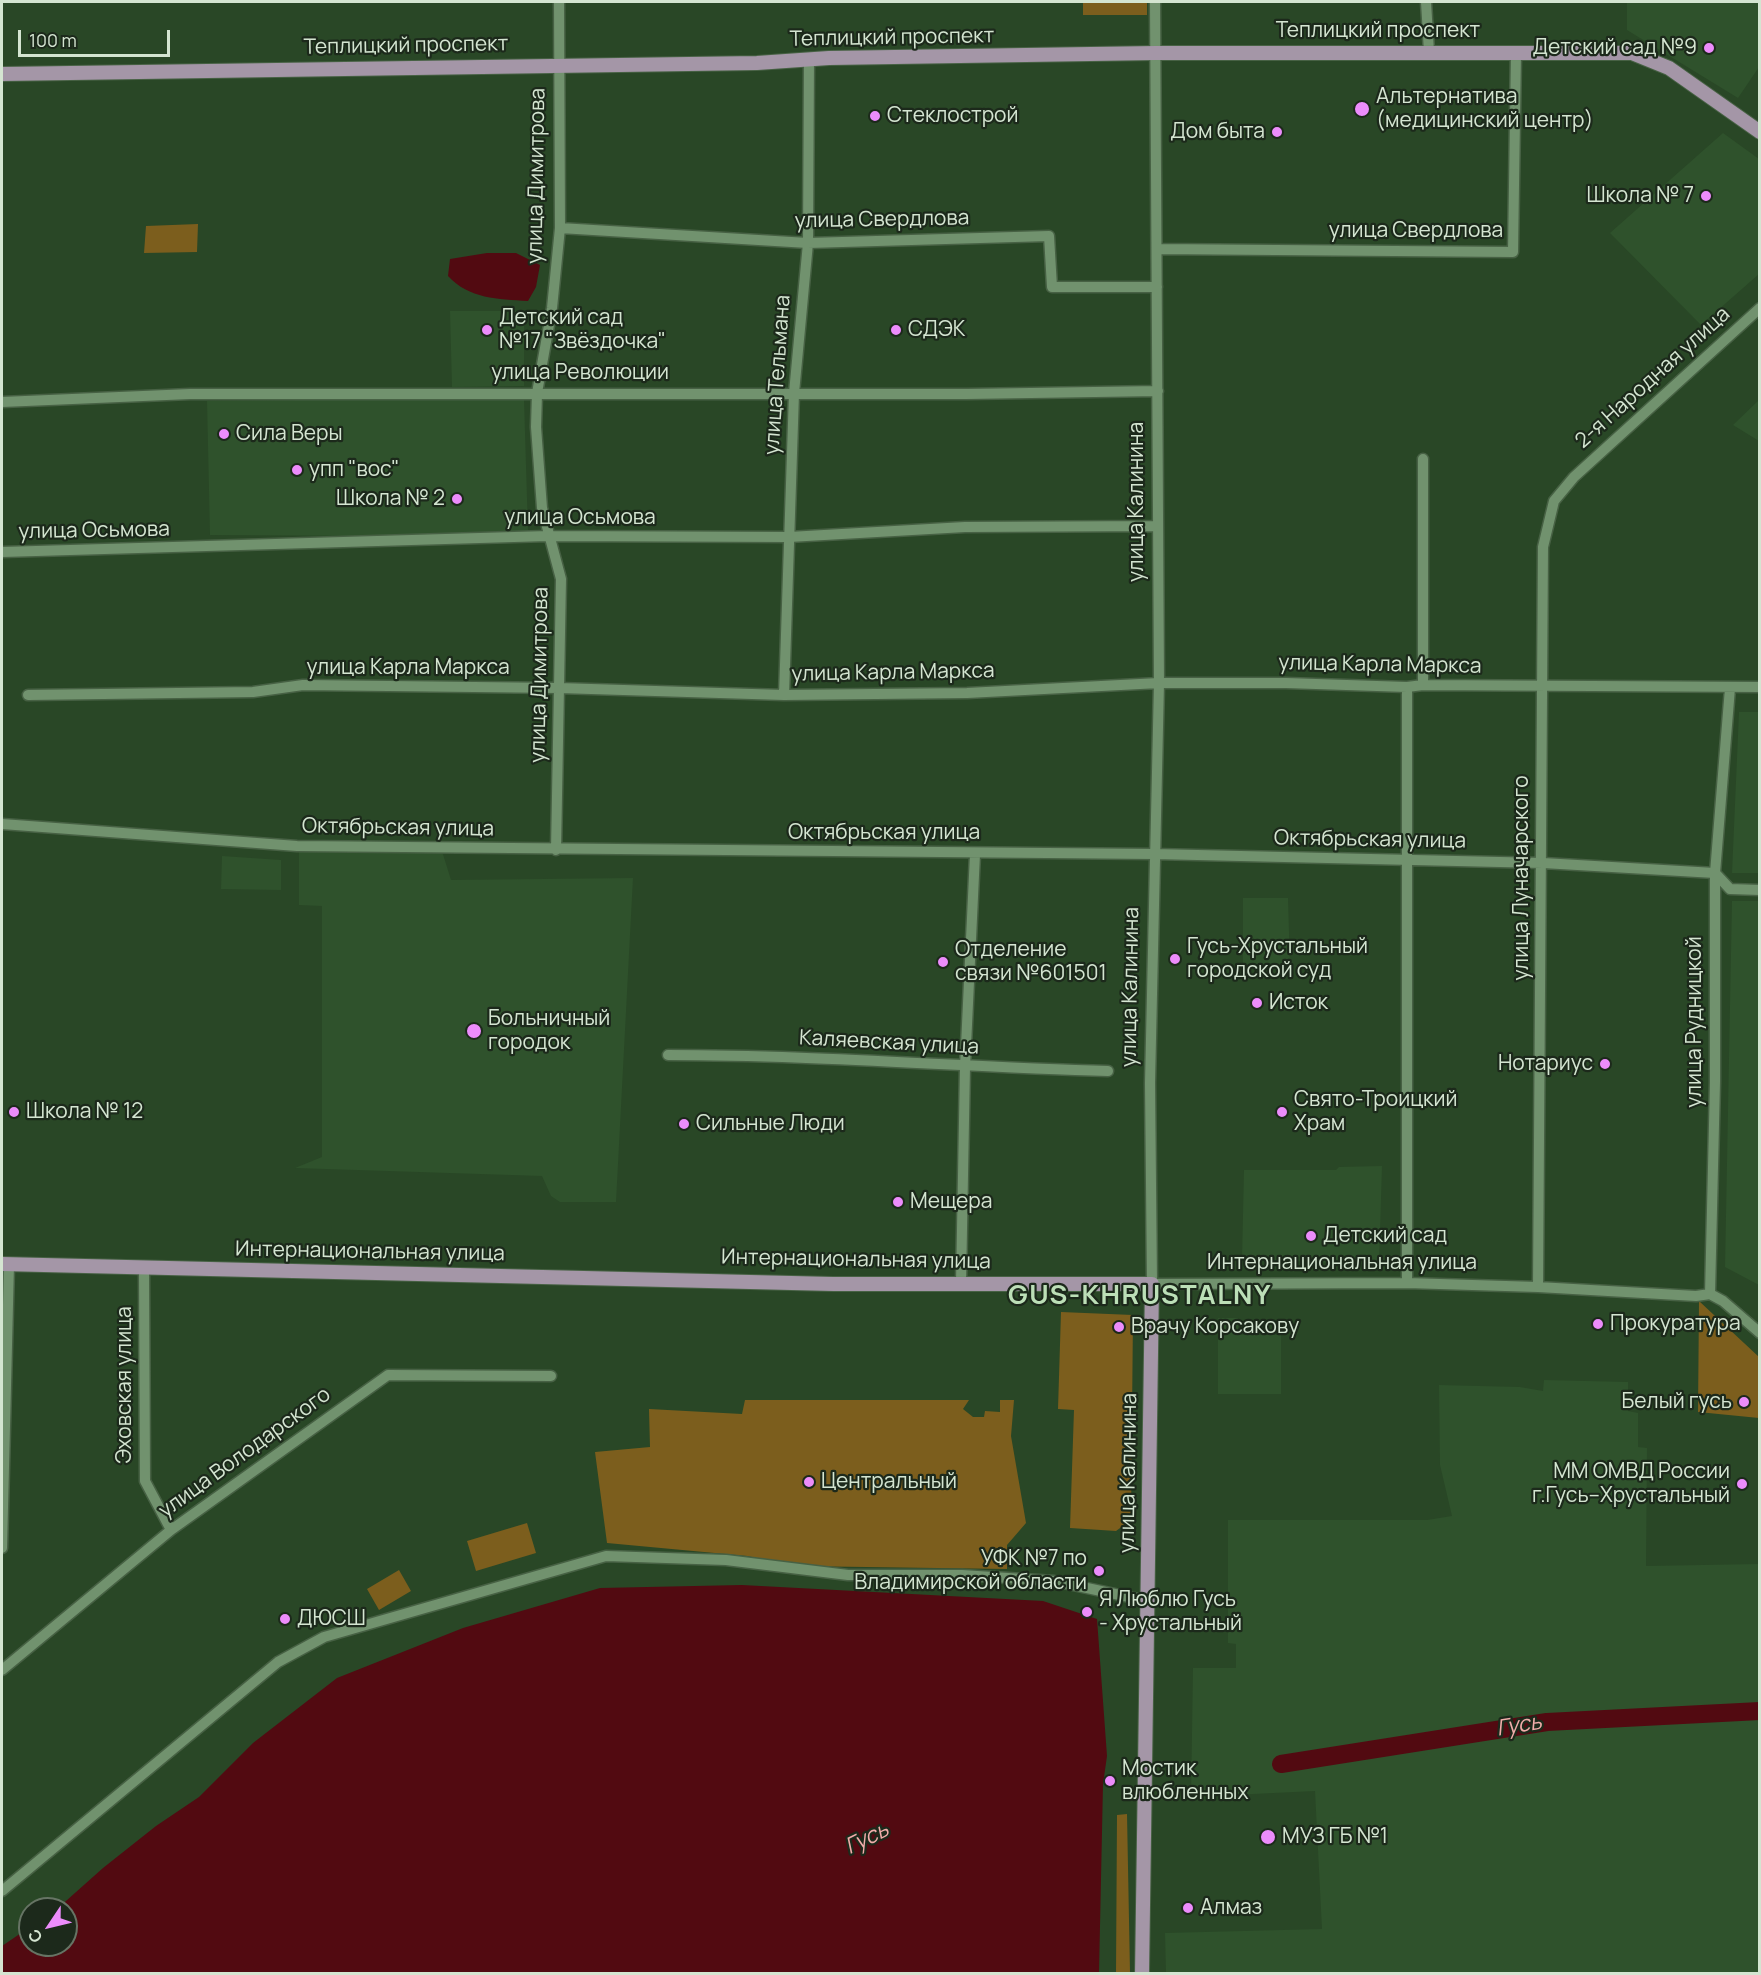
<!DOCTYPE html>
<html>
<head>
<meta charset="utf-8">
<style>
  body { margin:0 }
  #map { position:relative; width:1761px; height:1975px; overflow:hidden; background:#294726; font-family:Manrope,sans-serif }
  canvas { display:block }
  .frame { position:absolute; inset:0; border:3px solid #d4e5d1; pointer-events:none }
  .north { position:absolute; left:18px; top:1897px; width:60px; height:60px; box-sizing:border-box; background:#1c291b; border:2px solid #667464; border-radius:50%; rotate:235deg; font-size:16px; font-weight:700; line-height:24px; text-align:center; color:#d4e5d1 }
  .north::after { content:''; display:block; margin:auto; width:21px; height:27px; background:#ec8cfb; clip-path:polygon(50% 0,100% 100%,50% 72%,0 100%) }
  .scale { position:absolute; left:18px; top:30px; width:152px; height:27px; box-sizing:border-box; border:3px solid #d4e5d1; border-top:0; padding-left:8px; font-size:18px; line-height:21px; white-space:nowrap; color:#d4e5d1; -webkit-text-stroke:4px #1c291b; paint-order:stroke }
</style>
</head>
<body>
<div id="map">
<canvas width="1761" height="1975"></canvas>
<div class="frame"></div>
<div class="north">С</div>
<div class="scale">100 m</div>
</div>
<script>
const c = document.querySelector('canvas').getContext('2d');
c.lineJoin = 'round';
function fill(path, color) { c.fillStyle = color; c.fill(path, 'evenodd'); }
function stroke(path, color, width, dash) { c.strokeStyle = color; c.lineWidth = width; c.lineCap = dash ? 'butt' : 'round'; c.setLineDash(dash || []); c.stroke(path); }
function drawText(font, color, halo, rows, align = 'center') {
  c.font = font + ' Manrope,sans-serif'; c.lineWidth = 4.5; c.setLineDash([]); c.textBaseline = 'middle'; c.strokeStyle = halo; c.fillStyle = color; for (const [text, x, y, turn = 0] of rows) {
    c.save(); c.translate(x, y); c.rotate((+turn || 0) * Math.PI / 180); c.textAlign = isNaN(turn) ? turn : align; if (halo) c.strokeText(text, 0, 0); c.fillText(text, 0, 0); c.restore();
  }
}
const built = new Path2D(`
  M1627,2H1759V67L1738,98L1627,30Z
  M1723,133L1759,159V274L1701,325L1610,233Z
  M450,311H524V386L452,387Z
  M384,399H524L528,531L387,536L210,535L207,401Z
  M1759,400V441L1733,425Z
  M1739,712H1759V873H1732Z
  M299,850L442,851L451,880L633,878L616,1202H560L551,1196L542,1176L295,1168L322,1157V906L299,905Z
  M222,856L281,860V890L221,889Z
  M1243,898H1288L1290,966H1243Z
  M1732,901H1759V1285L1725,1267Z
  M1382,1166L1379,1265L1242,1259L1244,1170H1336L1339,1167Z
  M1218,1318H1238V1335H1281V1394H1218Z
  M1544,1380L1628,1382V1411L1638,1413V1447L1647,1448L1646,1566L1759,1564V1973H1166L1165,1933L1322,1929L1315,1791L1191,1797L1193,1668H1236V1644L1228,1643V1520H1427L1452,1516L1440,1465L1439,1385L1520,1387L1543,1391Z`);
const green = new Path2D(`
  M1083,2H1147V15H1083Z
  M198,224L197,252L144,253L146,226Z
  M1699,1301L1759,1357V1418L1698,1412Z
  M1061,1312L1133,1315L1131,1520L1116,1531L1070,1528L1074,1410L1058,1409Z
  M745,1400H969L963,1409L973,1417H984L985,1411L1000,1412V1400H1014L1011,1436L1026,1523L1007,1545V1569L795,1566L747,1556L607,1543L595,1452L650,1447L649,1409L742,1414Z
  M527,1523L536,1553L476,1571L467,1541Z
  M399,1570L411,1591L379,1610L367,1589Z
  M1127,1814L1130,1973H1116L1117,1815Z`);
const water = new Path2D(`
  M487,253H516L540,265L536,287L528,301C498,299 469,299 448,276L450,259Z
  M742,1585L1043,1601L1097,1619L1107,1756L1103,1784L1099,1973H2V1946L30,1927V1945H66V1909H57L103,1868L156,1826L199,1797L253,1743L337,1678L463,1628L600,1588Z`);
const river = new Path2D(`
  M1281,1764L1547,1722L1760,1711`);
const minor = new Path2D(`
  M1155,2L1159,683L1150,1083L1152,1284L1407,1283L1538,1287L1696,1296L1710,1294
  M1426,2L1429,52
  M560,228L808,243L1049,236L1052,287H1157
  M1157,249L1513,252L1516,52
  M2,402L190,394H967L1158,391
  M1423,459V685
  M2,552L548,536L789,537L965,527L1158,526
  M1407,687V1283
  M28,695L253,692L303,685L559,688L784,695L967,693L1159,683H1286L1407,687L1423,685L1760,687
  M784,695L794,393L808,243L809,59
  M2,824L297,846L1154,854L1543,863L1715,873L1730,889L1760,890
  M556,850L561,579L542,508L536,427L537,393L552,308L560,228L559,2
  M668,1055C815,1055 962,1067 1108,1071
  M144,1269L145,1481L171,1530
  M961,1283L965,1067L975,854
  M1538,1287L1543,547L1554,501L1574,477L1760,308
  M1710,1294L1715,1082V873L1730,688
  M1710,1294L1723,1301L1760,1333
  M2,1548L9,1264
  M2,1670L171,1530L388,1375L551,1376
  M2,1891L278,1662L324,1637L606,1556L726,1560L848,1575H962L1054,1581L1148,1601`);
const major = new Path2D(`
  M2,74L757,63L829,58L1156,53H1632L1669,68L1760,132
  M2,1264L833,1284H1152L1142,1974`);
const markers = [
  [1709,48,6,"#ec8cfb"],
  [1362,109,8,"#ec8cfb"],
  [875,116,6,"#ec8cfb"],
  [1277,132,6,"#ec8cfb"],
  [1706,196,6,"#ec8cfb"],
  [487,330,6,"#ec8cfb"],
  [896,330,6,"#ec8cfb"],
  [224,434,6,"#ec8cfb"],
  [297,470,6,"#ec8cfb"],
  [457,499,6,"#ec8cfb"],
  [1175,959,6,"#ec8cfb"],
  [943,962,6,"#ec8cfb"],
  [1257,1003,6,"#ec8cfb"],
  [474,1031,8,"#ec8cfb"],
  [1605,1064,6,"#ec8cfb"],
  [14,1112,6,"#ec8cfb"],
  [1282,1112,6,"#ec8cfb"],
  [684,1124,6,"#ec8cfb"],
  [898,1202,6,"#ec8cfb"],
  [1311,1236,6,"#ec8cfb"],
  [1598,1324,6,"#ec8cfb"],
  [1119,1327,6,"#ec8cfb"],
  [1744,1402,6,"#ec8cfb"],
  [809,1482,6,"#ec8cfb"],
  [1742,1484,6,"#ec8cfb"],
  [1099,1571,6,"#ec8cfb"],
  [1087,1612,6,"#ec8cfb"],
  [285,1619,6,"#ec8cfb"],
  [1110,1781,6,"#ec8cfb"],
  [1268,1837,8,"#ec8cfb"],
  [1188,1908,6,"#ec8cfb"]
];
const streetNames = [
  ["Теплицкий проспект",1378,31],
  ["Теплицкий проспект",892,38,-1],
  ["Теплицкий проспект",406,46,-1],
  ["улица Димитрова",537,176,-89],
  ["улица Свердлова",882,220,-1],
  ["улица Свердлова",1416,231],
  ["улица Революции",580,373],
  ["улица Тельмана",778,375,-86],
  ["2-я Народная улица",1653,378,-42],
  ["улица Калинина",1137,502,-90],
  ["улица Осьмова",580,518],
  ["улица Осьмова",94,531,-1],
  ["улица Карла Маркса",1380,665,1],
  ["улица Карла Маркса",408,668],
  ["улица Карла Маркса",893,673,-1],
  ["улица Димитрова",540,675,-89],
  ["Октябрьская улица",398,828,1],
  ["Октябрьская улица",884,833],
  ["Октябрьская улица",1370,840,1],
  ["улица Луначарского",1522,878,-90],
  ["улица Калинина",1131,987,-89],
  ["улица Рудницкой",1695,1022,-90],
  ["Каляевская улица",889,1043,3],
  ["Интернациональная улица",370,1252,1],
  ["Интернациональная улица",856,1260,1],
  ["Интернациональная улица",1342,1263],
  ["Эховская улица",125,1385,-90],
  ["улица Володарского",245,1453,-36],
  ["улица Калинина",1129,1473,-89]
];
const poiNames = [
  ["Детский сад №9",1697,48,"right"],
  ["Альтернатива",1376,97],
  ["(медицинский центр)",1376,121],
  ["Стеклострой",887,116],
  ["Дом быта",1265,132,"right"],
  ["Школа № 7",1694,196,"right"],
  ["Детский сад",499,318],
  ["№17 \"Звёздочка\"",499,342],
  ["СДЭК",908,330],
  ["Сила Веры",236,434],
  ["упп \"вос\"",309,470],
  ["Школа № 2",445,499,"right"],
  ["Гусь-Хрустальный",1187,947],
  ["городской суд",1187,971],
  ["Отделение",955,950],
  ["связи №601501",955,974],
  ["Исток",1269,1003],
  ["Больничный",488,1019],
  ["городок",488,1043],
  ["Нотариус",1593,1064,"right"],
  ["Свято-Троицкий",1294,1100],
  ["Храм",1294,1124],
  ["Школа № 12",26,1112],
  ["Сильные Люди",696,1124],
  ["Мещера",910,1202],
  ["Детский сад",1323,1236],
  ["Прокуратура",1610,1324],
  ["Врачу Корсакову",1131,1327],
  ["Белый гусь",1732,1402,"right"],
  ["ММ ОМВД России",1730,1472,"right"],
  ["г.Гусь–Хрустальный",1730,1496,"right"],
  ["Центральный",821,1482],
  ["УФК №7 по",1087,1559,"right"],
  ["Владимирской области",1087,1583,"right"],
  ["Я Люблю Гусь",1099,1600],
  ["- Хрустальный",1099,1624],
  ["ДЮСШ",297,1619],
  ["Мостик",1122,1769],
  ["влюбленных",1122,1793],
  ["МУЗ ГБ №1",1282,1837],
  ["Алмаз",1200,1908]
];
const waterNames = [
  ["Гусь",1519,1726,-9],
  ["Гусь",867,1839,-26]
];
const districtNames = [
  ["GUS-KHRUSTALNY",1140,1296]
];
fill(built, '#2f522c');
fill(green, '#7c5e1d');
fill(water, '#520a11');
stroke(river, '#520a11', 18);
stroke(minor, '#476144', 13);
stroke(major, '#476144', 16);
stroke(minor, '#71926e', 10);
stroke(major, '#a496a7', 14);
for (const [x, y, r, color] of markers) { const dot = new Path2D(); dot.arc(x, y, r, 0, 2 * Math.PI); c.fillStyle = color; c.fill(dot); stroke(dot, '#1c291b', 2); }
drawText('21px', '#d4e5d1', '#1c291b', streetNames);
drawText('21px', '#d4e5d1', '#1c291b', poiNames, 'left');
drawText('italic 22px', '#f1adaa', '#1c291b', waterNames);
c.letterSpacing = '1.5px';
drawText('bold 27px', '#bcdfb7', '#1c291b', districtNames);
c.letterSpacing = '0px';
</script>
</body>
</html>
